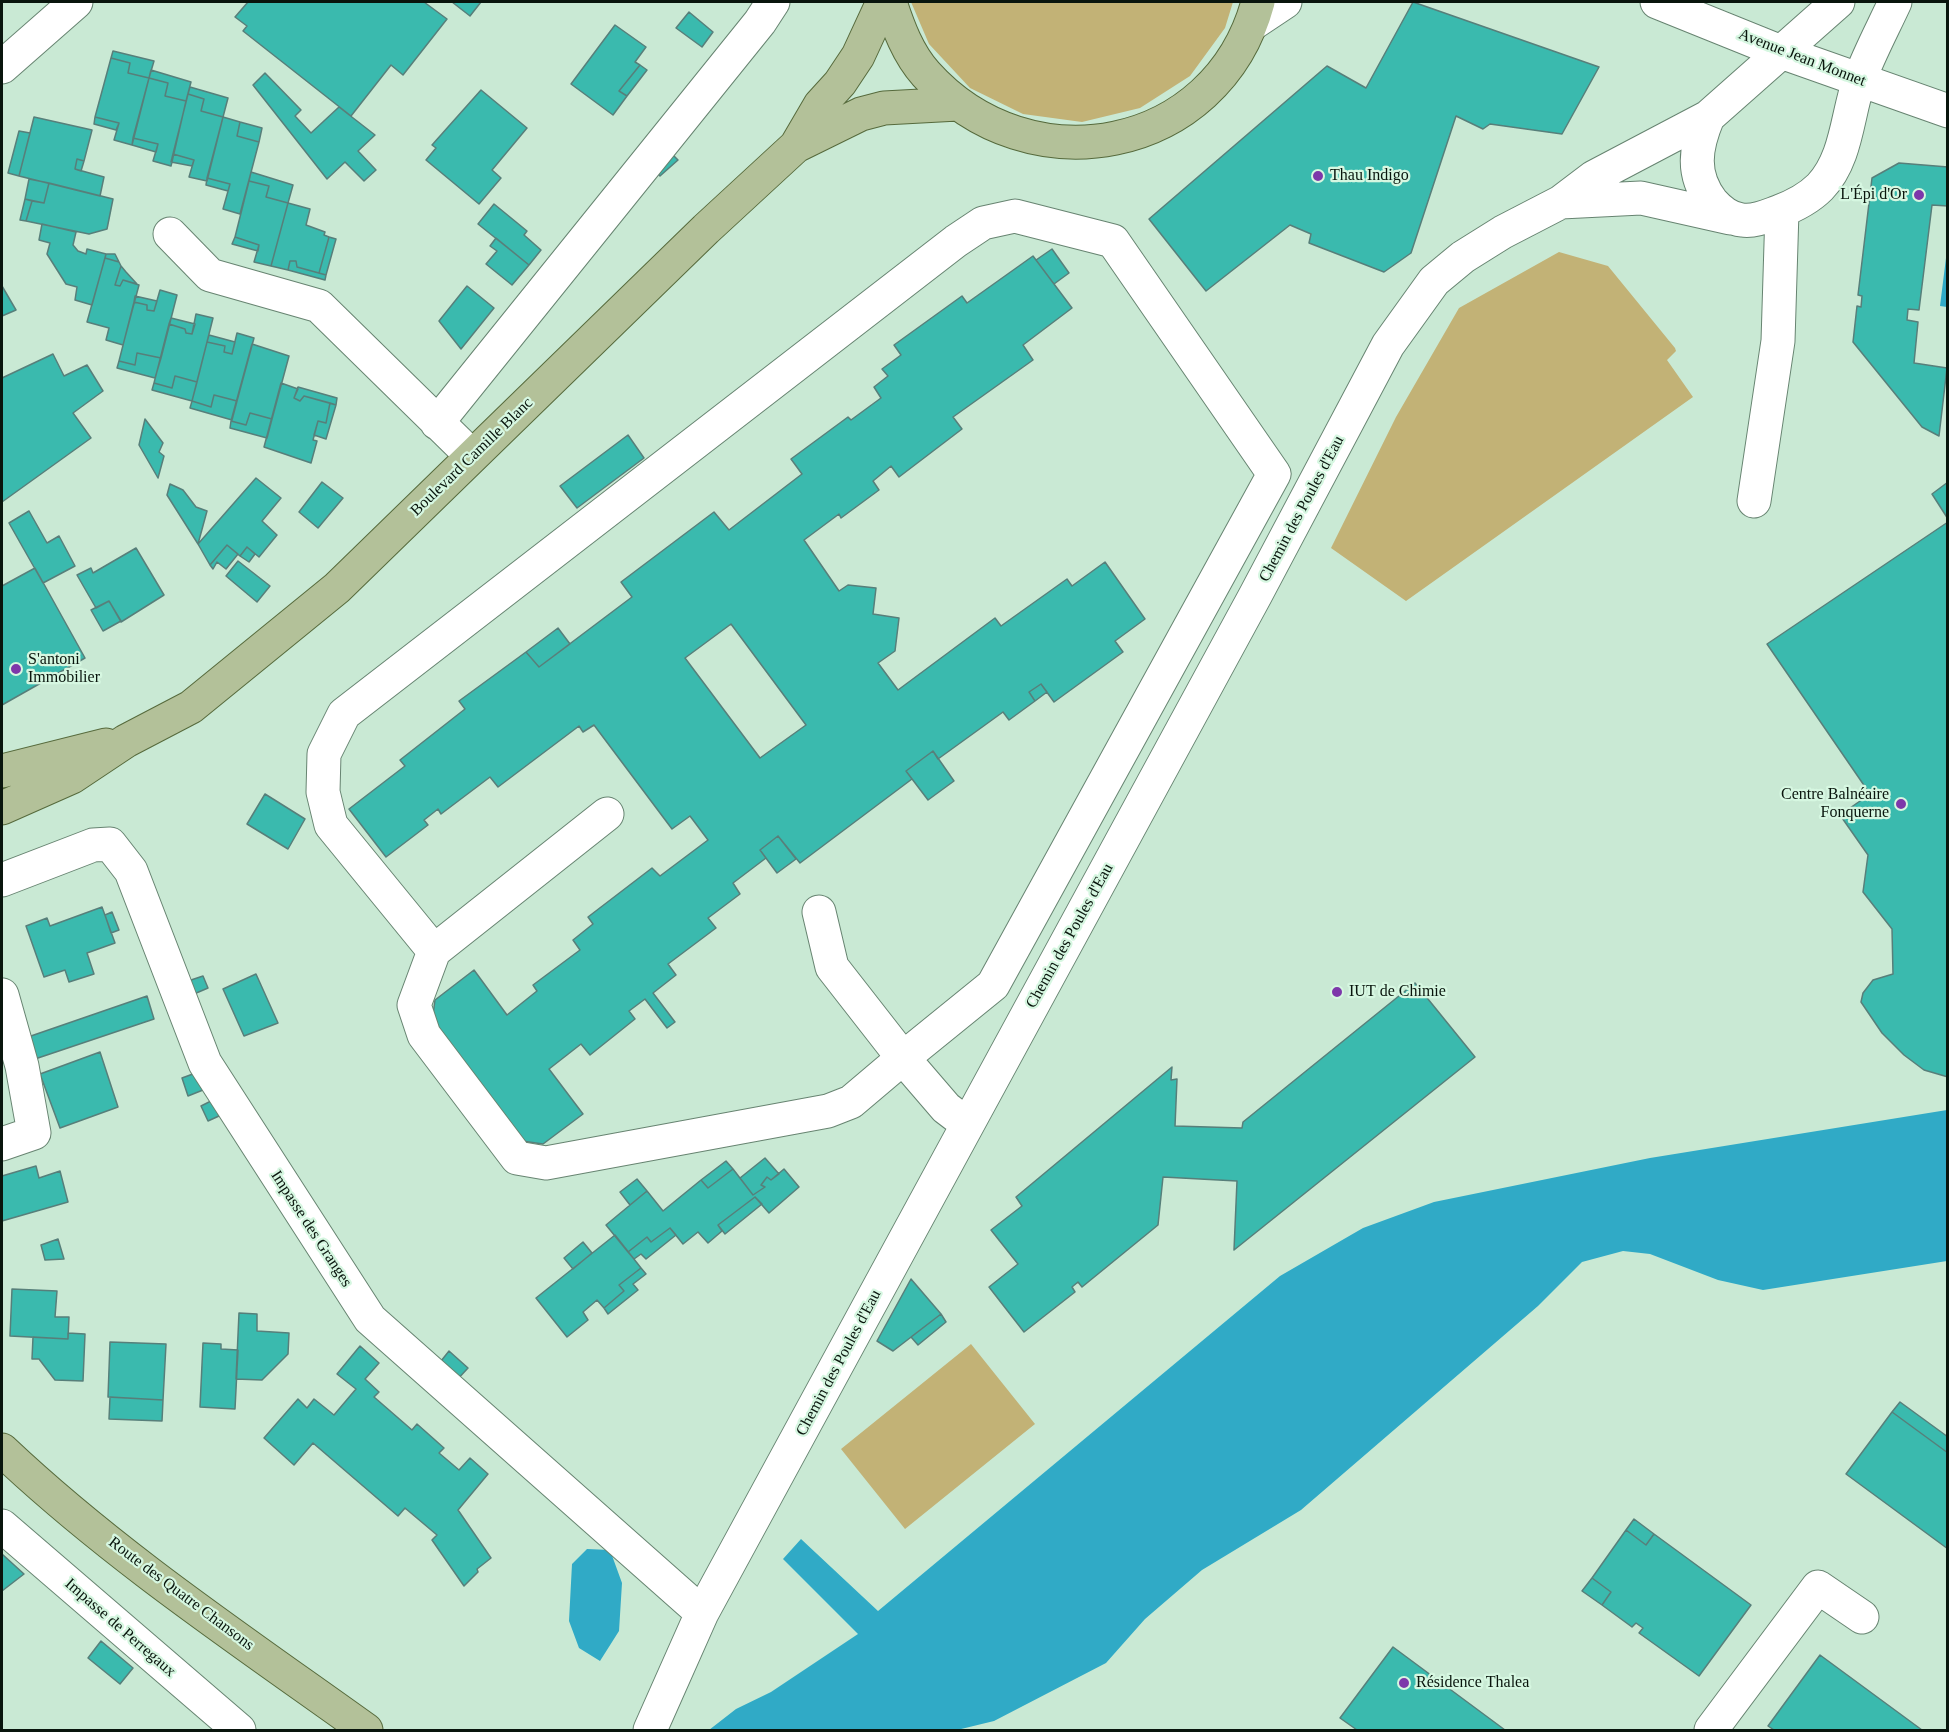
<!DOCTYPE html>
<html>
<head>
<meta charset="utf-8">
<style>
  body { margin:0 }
  #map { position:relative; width:1949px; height:1732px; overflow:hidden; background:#c9e9d4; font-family:Georgia,serif }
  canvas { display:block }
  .frame { position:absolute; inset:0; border:3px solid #09150d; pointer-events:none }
</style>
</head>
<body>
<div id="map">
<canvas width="1949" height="1732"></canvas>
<div class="frame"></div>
</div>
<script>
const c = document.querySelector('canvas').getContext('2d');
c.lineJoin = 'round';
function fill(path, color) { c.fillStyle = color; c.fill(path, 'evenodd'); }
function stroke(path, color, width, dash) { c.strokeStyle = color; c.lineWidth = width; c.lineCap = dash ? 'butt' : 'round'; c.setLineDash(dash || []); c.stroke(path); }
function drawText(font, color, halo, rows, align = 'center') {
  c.font = font + ' Georgia,serif'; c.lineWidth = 4.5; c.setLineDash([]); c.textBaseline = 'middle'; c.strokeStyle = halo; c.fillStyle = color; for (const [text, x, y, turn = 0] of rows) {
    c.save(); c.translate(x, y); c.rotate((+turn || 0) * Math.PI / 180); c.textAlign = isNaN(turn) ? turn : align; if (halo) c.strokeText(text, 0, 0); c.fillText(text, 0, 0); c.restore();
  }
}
const green = new Path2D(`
  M911,2H1233L1225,28L1190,76L1140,108L1082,122L1023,114L970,88L929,44Z
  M1559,252L1608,266L1675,348L1676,351L1667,360L1693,397L1406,601L1331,548L1396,417L1459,308Z
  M971,1344L1035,1424L905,1529L841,1449Z`);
const water = new Path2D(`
  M1946,258H1948L1947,307L1940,306Z
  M1947,1110V1261L1763,1290L1718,1280L1650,1254L1623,1251L1582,1262L1538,1306L1301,1510L1202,1570L1145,1619L1106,1663L994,1721L957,1730H709L736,1709L771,1692L858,1634L783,1559L801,1539L878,1611L1280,1276L1363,1228L1434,1202L1650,1158Z
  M587,1549L610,1550L622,1583L619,1631L600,1661L579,1648L569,1621L572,1564Z`);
const building = new Path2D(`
  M248,2H424L447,19L403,75L391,65L351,116L243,31L247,26L235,17Z
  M452,2H481L470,16Z
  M1413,2L1599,67L1562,134L1490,124L1483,129L1456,116L1411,253L1384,272L1309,243L1311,234L1290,225L1206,291L1149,219L1327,66L1366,88Z
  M689,12L713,32L702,47L676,28Z
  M615,25L646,47L635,62L640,65L619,91L627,96L613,115L571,84Z
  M113,51L154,61L149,78L128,73L130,63L111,58Z
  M111,58L130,63L128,73L149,78L132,145L114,140L119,123L95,117Z
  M640,65L647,70L627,96L619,91Z
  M151,70L191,82L186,101L165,96L168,83L149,78Z
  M265,73L301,110L295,116L311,133L339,107L375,135L358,151L376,170L364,181L345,162L327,179L253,85Z
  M149,78L168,83L165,96L186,101L171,166L153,161L158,144L133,138Z
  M190,87L228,98L223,117L201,111L204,99L188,94Z
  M481,90L527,128L492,170L501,178L479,204L426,160L436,148L432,145Z
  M188,94L204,99L201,111L223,117L207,181L189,177L194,160L173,154Z
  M34,117L92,130L84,161L77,159L75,169L104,177L100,196L19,176Z
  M95,117L119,123L116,130L94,124Z
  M223,117L240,122L237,136L259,142L240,214L223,209L230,184L207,178Z
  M240,122L262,128L259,142L237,136Z
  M19,131L30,133L19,176L8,173Z
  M133,138L158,144L156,152L132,145Z
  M670,152L678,160L660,176L654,169Z
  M173,154L194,160L192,166L171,162Z
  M77,159L84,161L81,171L75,169Z
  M1899,163L1948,167V206L1932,205L1919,310L1908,309L1907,320L1918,322L1914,363L1947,368L1939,436L1922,427L1853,342L1857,306L1861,307L1862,296L1858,295L1872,178Z
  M251,172L293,185L288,203L266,197L269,186L249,181Z
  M207,178L230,184L228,191L206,185Z
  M29,179L49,183L44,203L25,199Z
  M249,181L269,186L266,197L288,203L271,266L254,262L259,245L235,237Z
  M49,183L113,199L107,229L89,234L26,221L32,201L44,203Z
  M25,199L32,201L26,221L20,220Z
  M288,203L310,209L306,225L325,232L324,235L329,237L319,273L297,267L296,261H290L288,270L271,266Z
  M494,204L527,231L524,235L541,250L529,265L478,224Z
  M42,224L76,232L73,245L78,251L86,254L87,249L106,254L92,305L75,300L77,287L66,284L47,254L50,243L39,240Z
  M235,237L259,245L258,251L232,244Z
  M329,237L336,239L326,275L319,273Z
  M496,238L529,265L512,285L486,264L497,251L490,246Z
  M1052,249L1069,273L1054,284L1036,260Z
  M106,254H115L119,262L105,258Z
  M1033,256L1072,308L1023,345L1033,360L953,417L962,429L899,477L891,466L873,481L879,490L841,518L839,514L804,540L839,591L848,585L876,588L873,614L899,618L895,651L878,663L898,690L995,618L1001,626L1067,579L1072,586L1105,562L1145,619L1115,641L1123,652L1054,702L1041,684L1029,692L1035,701L1009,720L1003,712L938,759L933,751L906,771L912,779L800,863L778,836L760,850L766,858L733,883L740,894L708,918L716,928L668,964L676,975L653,993L675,1022L667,1028L645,999L629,1011L635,1019L590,1055L581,1044L549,1069L583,1114L543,1144L522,1141L432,1022L435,1000L474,970L507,1015L537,991L533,985L580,950L573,940L593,924L588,917L652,868L660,876L708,840L690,816L672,829L594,725L583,732L579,726L498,787L490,777L441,814L438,809L424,820L428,825L386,857L349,809L405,766L400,760L465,709L459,701L526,652L539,667L632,597L621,582L714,512L729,530L802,474L791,459L848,417L851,420L881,398L874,387L888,376L882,369L901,355L894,345L962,296L967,303ZM731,624L806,725L760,758L685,658Z
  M105,258L119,262L121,266L115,285L120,286L123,280L139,285L123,345L106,340L109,328L87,322Z
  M290,261H296L297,267L326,275L325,280L288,270Z
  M121,266L126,272L137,284L123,280L120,286L115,285Z
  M2,286L16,310L2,316Z
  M467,286L494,308L461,349L439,321Z
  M160,290L177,295L161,358L137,353L135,365L119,361L134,302L147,305V310L154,311Z
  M135,296L157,301L154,311L147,310V305L134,302Z
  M196,314L213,318L197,382L175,376L172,388L154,383L169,324L185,329L186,333L192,334Z
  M171,318L195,324L192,334L186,333L185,329L169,324Z
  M237,333L254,338L237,401L214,395L211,407L192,401L207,342L225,346L224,352L232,354Z
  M209,335L235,342L232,354L224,352L225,346L207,342Z
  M252,344L289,356L272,419L250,413L246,425L231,421Z
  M137,353L161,358L155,378L117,368L119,361L135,365Z
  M53,354L64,376L87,365L103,391L73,413L91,438L2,502V378Z
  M175,376L197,382L192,401L152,390L154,383L172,388Z
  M281,383L298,389L294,398L300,401L304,396L330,403L326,423L318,421L313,440L317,441L311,463L264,447Z
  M298,387L337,398L336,405L304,396L300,401L294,398Z
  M214,395L237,401L232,420L190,408L192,401L211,407Z
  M330,403L336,405L326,439L314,435L318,421L326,423Z
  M250,413L272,419L267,438L230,428L231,421L246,425Z
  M145,419L163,443L159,452L164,456L158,478L139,445Z
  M628,435L644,458L577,508L560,486Z
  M256,478L281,498L262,521L277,535L259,557L247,547L240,556L227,545L210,565L198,544Z
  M322,482L343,498L318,528L299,512Z
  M1948,482V519L1932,494Z
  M170,484L183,490L196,507L207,511L198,544L167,495Z
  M29,511L47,543L59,536L75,566L43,583L9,523Z
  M1948,522V1077L1924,1070L1904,1055L1882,1033L1861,1002L1863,993L1873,980L1893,974L1892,929L1863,892L1868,855L1840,815L1870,794L1767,644Z
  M227,545L238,554L226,569L217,562L213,569L210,565Z
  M247,547L255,554L249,562L240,556Z
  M136,548L164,595L121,622L109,601L96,608L77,575L91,568L93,573Z
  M238,561L270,586L257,602L226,576Z
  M35,568L85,658L2,705V586Z
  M109,601L121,621L103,631L91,610Z
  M558,628L570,644L539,667L526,652Z
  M1041,684L1047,692L1035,701L1029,692Z
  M933,751L954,781L928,800L906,771Z
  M265,794L305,819L288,849L247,824Z
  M778,836L796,859L777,873L760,850Z
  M102,907L115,943L87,953L94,974L69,982L65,970L44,977L26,926L47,918L50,926Z
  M112,912L119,930L111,933L105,915Z
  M256,974L278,1023L244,1036L223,989Z
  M203,976L208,988L194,994L188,981Z
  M1415,983L1475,1057L1234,1250L1237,1181L1163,1177L1158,1225L1082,1287L1078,1282L1072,1287L1075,1292L1024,1332L989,1287L1018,1264L991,1230L1022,1206L1016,1197L1172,1067L1171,1080L1177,1079L1175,1126L1242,1128L1243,1122Z
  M147,996L154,1019L35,1059L28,1037Z
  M100,1052L118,1107L60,1128L40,1074Z
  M201,1071L208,1088L188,1096L182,1078Z
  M213,1100L219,1116L208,1121L201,1106Z
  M765,1158L779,1174L771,1180L767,1177L761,1185L765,1187L753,1195L740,1178Z
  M726,1161L733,1169L708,1188L701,1180Z
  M36,1166L39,1178L60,1171L68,1202L2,1221V1176Z
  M733,1169L753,1195L765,1187L761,1185L767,1177L771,1180L784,1169L799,1187L769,1213L755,1197L718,1225L722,1231L708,1243L698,1232L683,1244L670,1228L651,1242L647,1237L628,1252L606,1225L647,1191L663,1211L701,1180L708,1188Z
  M637,1179L647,1191L630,1205L620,1192Z
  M755,1197L762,1204L725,1234L718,1225Z
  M670,1228L676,1235L646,1259L641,1254L634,1259L628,1252L647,1237L651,1242Z
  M615,1235L641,1268L619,1285L624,1291L604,1308L597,1300L583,1312L588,1320L567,1337L536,1298Z
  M58,1239L64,1259L45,1260L41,1245Z
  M583,1242L592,1253L573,1269L564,1258Z
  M641,1268L646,1274L633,1284L638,1290L608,1314L604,1308L624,1291L619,1285Z
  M911,1279L941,1314L893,1351L877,1341Z
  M12,1289L57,1291L55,1317H69L68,1339L10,1336Z
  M239,1313L257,1314V1331L289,1333L288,1354L262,1380L236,1379Z
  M941,1314L946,1322L918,1345L911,1337Z
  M68,1333L85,1334L83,1381L55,1380L39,1359H32L33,1337L68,1339Z
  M110,1342L166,1344L163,1400L108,1397Z
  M203,1343L221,1344V1349L238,1350L235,1409L200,1407Z
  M360,1346L379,1363L365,1379L379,1392L374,1397L412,1430L417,1424L444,1448L439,1453L459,1470L470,1458L488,1474L458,1510L491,1558L477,1569L478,1572L464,1586L432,1540L437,1535L405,1508L398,1516L313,1443L294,1465L264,1438L298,1399L307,1408L314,1399L334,1415L356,1389L337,1374Z
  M449,1351L468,1368L455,1382L437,1366Z
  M110,1397L163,1400L162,1421L109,1419Z
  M1900,1402L1948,1437V1453L1892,1412Z
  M1892,1412L1948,1453V1549L1846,1474Z
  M1634,1519L1654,1534L1646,1545L1626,1530Z
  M1626,1530L1646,1545L1654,1534L1751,1605L1699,1676L1639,1633L1643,1628L1636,1623L1632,1627L1602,1605L1611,1592L1592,1578Z
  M2,1554L24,1574L2,1591Z
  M1592,1578L1611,1592L1602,1605L1582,1591Z
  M101,1641L133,1668L120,1684L88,1658Z
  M1393,1647L1505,1730H1357L1340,1718Z
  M1820,1655L1922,1730H1774L1768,1726Z`);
const minor = new Path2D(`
  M1657,2L1781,52L1948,111
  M1838,2L1708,117C1695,148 1691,174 1712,202C1720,211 1730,219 1742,220C1754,222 1767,216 1778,212C1794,206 1808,199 1820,187C1847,159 1847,115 1859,81C1869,54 1883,28 1895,2
  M1252,24L1285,2
  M2,67L76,2
  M1708,117L1594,177L1561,202L1641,198L1730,218
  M170,234L210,275L319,306L472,456
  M437,423L760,22L773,2
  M1754,501L1778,341L1782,211
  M2,880L93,845L110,844L131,871L205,1063L370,1319L702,1613
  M819,912L832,967L903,1058L851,1102L828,1111L546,1163L517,1158L424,1035L414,1005L434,951L331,825L323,792L324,754L344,714L956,241L983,223L1015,216L1113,241L1274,474L993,985L903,1058L946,1108L967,1124
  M434,951L607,814
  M2,995L22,1066L34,1133L2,1144
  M2,1526L239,1730
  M650,1730L702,1613L1255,596L1388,345L1434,281L1463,257L1503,232L1561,202
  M1711,1730L1818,1587L1862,1617`);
const major = new Path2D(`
  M890,2C898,27 908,54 926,74C1029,189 1217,154 1258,2
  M796,146L861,114L884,108L958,104
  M2,771L106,745
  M2,808L72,777L126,741L191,707L337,588L706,229L796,146L820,105L840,83L858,56L883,2
  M2,1450C113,1555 242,1641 366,1730`);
const markers = [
  [1318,176,6,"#7d37aa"],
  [1919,195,6,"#7d37aa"],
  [16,669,6,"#7d37aa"],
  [1901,804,6,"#7d37aa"],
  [1337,992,6,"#7d37aa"],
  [1404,1683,6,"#7d37aa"]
];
const streetNames = [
  ["Avenue Jean Monnet",1802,58,21],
  ["Boulevard Camille Blanc",472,457,-44],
  ["Chemin des Poules d'Eau",1302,509,-62],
  ["Chemin des Poules d'Eau",1070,936,-61],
  ["Impasse des Granges",311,1229,57],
  ["Chemin des Poules d'Eau",839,1363,-62],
  ["Route des Quatre Chansons",181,1594,37],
  ["Impasse de Perregaux",120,1628,41]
];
const poiNames = [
  ["Thau Indigo",1330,176],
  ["L'Épi d'Or",1907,195,"right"],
  ["S'antoni",28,660],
  ["Immobilier",28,678],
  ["Centre Balnéaire",1889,795,"right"],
  ["Fonquerne",1889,813,"right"],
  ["IUT de Chimie",1349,992],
  ["Résidence Thalea",1416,1683]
];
fill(green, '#c2b276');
fill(water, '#30aac6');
fill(building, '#3abaae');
stroke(building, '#577f7a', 1.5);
stroke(minor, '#678471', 35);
stroke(major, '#566a3c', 35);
stroke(minor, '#fff', 33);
stroke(major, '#b3c199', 33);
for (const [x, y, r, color] of markers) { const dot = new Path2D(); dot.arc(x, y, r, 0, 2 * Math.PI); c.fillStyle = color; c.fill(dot); stroke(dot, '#d6f7e1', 2); }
drawText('16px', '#09150d', '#d6f7e1', streetNames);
drawText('16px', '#09150d', '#d6f7e1', poiNames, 'left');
</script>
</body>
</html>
